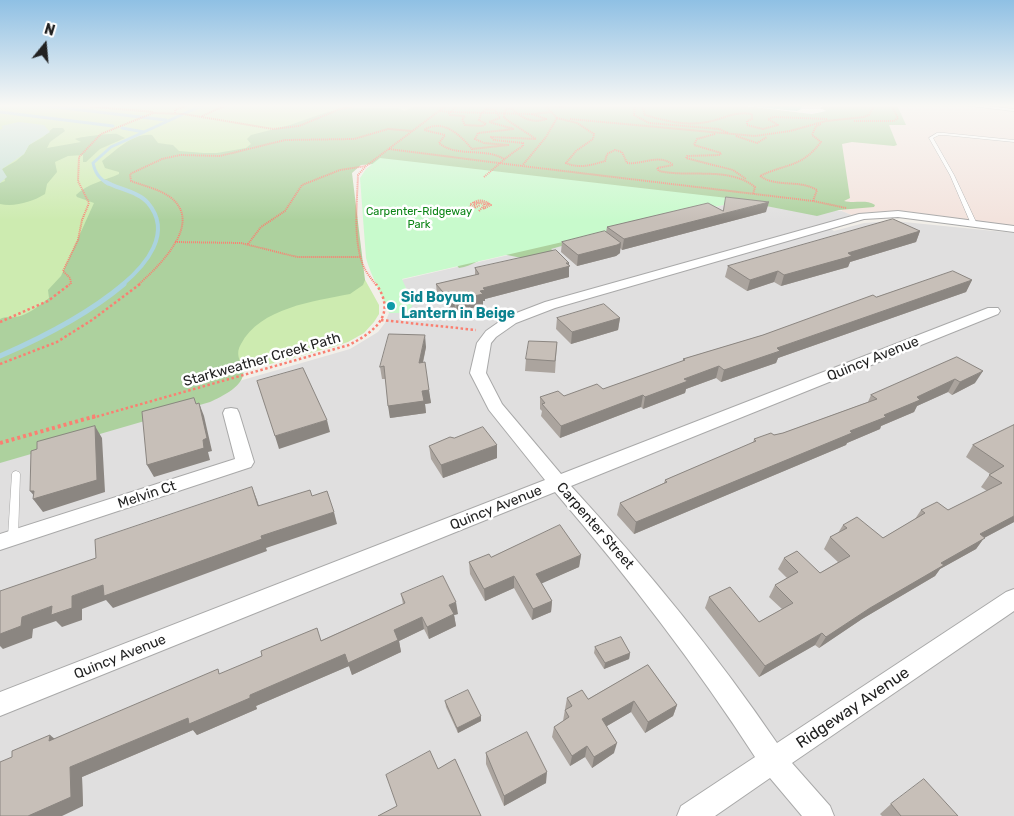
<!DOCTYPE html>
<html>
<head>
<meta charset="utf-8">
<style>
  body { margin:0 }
  #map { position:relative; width:1014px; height:816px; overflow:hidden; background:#f2efe9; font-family:Rubik,sans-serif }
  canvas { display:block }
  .north { position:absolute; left:20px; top:20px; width:50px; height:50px; -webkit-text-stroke:4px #fff; paint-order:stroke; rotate:17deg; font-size:14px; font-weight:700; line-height:20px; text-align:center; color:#222 }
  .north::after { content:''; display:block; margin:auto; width:18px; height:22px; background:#222; clip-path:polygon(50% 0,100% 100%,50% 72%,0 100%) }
</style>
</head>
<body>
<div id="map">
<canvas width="1014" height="816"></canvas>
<div class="north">N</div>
</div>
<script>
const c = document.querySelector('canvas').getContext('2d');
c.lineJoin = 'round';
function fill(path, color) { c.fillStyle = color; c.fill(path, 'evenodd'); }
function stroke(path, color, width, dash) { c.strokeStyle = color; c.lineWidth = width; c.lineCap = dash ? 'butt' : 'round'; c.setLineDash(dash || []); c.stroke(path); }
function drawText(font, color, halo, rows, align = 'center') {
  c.font = font + ' Rubik,sans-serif'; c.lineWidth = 5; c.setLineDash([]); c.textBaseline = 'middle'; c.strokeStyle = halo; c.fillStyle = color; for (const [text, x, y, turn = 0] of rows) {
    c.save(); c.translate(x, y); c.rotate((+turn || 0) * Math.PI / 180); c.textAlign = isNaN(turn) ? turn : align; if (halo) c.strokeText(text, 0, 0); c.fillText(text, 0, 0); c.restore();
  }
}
const residential = new Path2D(`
  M745,200L842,211L852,215L823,224L834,231L864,223L894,221L1014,233V816H0V450L350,349L378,332L385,323L389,313H408L411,297L401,280Z`);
const military = new Path2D(`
  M841,105H1014V227L894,212H871L852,215L842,211Z`);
const grass = new Path2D(`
  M0,105H441L342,175L358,267L379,305V314L374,322L364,333L348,342L336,346L0,438Z`);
const forest = new Path2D(`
  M419,105H737L812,114L826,111L820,108L824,105H897L906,125H889L897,145L894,146L852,142L842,144L850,198L844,201C855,204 865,199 875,205L874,207L839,210L817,216L761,205L716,202L551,249L557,254C548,255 539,258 530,259C519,259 508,253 495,255C482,257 473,266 459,268L376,164L361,165L352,173L365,280L363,285L350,294C314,301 260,308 241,344C235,354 240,360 243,369C247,385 221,397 210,402L0,463V319C6,316 10,318 16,317C28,315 40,305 49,298L48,290L61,276L94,203L77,197L76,195C88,183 104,181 119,174V172L105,168L102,161C117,150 132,133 152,135L158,143L173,145L179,151L204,153H217L246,148L251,144L247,139L251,135L290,125L327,112L350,108H397L405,111L412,107Z
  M53,128H63L65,131L50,142L47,148L81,142L75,139C79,137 114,133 117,134C120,135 122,137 125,138L100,149L86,162H83V155L68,156L55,162L57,172L47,184L45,194C32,202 15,207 0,204V183L5,181L2,169L16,161L24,154L29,145L43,137Z`);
const wetland = new Path2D(`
  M19,122L44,125L50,132L29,145L24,154L2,169L7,177L0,183V130L3,128L1,126Z`);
const park = new Path2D(`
  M380,158L745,200L402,279L413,304L408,313H389C382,295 371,276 366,258L360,178L366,169Z`);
const pitch = new Path2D(`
  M737,105H803L800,110L796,111Z`);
const streamFar2 = new Path2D(`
  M39,105L166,120
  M0,112L113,126
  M122,128L144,132
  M108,184C99,178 95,173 93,163L111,147L203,105`);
const streamFar1 = new Path2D(`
  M106,182C118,189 139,192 148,203C173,233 146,265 122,285`);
const stream = new Path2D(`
  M0,356C44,337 87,315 124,284`);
const pathFar2 = new Path2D(`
  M74,105L153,112
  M545,105L562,107L569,105
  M635,105L634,115L649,123L719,129L728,133
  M642,105L645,115C665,121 686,126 707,122C725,119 732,111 752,114V119L747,121V125L763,129L778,125L768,119L774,117L828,119
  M440,111L451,112L458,105
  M451,112L449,113L450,115L465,116L462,119L465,125L482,126L486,124L479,120L481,114L486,109L495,110L500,118L489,122L514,129L478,133L475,139L484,143L508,145L472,149C460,135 443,118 424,130L445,135L439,143C457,158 484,147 504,159
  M451,112L532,114
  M175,113V110L188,105
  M202,116L227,105
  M557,118L577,123L594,134L593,139L576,151L566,163C579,169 592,165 605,161L607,154L615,150L622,152L627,163C642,165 660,153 673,165L657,168L659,171C691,178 728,166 755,187L753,194
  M570,119L755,136L790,131L826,121L864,117L869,115L873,108L872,105
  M854,121H894L898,118L891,105
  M715,134L697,139L694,145L721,153L720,155L687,156L686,158L733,170L746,179
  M736,136L757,143L767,137
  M389,149L522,166L546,137L557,118L545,105
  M522,166L813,201L846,208
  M484,177C497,166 508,155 523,146V143L494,140L491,137L536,139L507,120L504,117L505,110L511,108C521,118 533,124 546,119L532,114L552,112
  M813,201L817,190C799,179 777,188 760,176C787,163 801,168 821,142L812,135L816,126L821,124
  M479,211L485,204L478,203L474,206V203L482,202L488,204L483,209L491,205C484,199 476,199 470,205L475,208L480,205
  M175,242L241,243L297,257H361
  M248,244L261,227L285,211L302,185L340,170L366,166
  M69,285L71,283L70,278L63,271L78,240L82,220L89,203L78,181L79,157L101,134L153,113L184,114L273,129L299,126L340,109L355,106L416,105
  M138,285C158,267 205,223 170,197C159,189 144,186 131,181L130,174L162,159L180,155L220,156L285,140L354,139L388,129L413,131
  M376,285C372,279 366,273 363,265C353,239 357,203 358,175L366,166L447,105`);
const pathFar1 = new Path2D(`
  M381,320L476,330
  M0,322L48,301L70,284
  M0,364L57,342L92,320L140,284
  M92,418L349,345C376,331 397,314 376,284`);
const path = new Path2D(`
  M0,443L96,416`);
const lane = new Path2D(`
  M962,105H977L1014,109V111Z
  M937,133H944L1014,140V142L944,135H939L933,138L954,175L977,224L976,225L971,224L950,175L929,138Z
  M16,471L19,472L20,474L18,537L16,540L13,541L10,540L8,537L12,474L13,472Z`);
const street = new Path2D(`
  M898,211L1014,226V232L898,217L864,219L555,308L516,323L496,337L491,343L486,373L502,404L561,474L988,308H998L1000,311L998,314L571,486C645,567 715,652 777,743L1006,592L1014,589V611L792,763L830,806L834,816H802L770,778L715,816H677L681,806L755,757C695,664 627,576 555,492L0,716V692L545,480L489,410L470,373L477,343L486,331L506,317L545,302L859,214Z
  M231,408L237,409L239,413L254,462L251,467L0,550V534L235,459L223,413L225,409Z`);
const wall = new Path2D(`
  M723,211L766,212L622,250L620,248V253L616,256L577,266L561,252L562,242L606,232L607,227Z
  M920,231L916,242L850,262L848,267L781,286L774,282L747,291L725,277L728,266Z
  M569,263V277L485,299V301H483V305L457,312L455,309L449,310L437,295L436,284L475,275V268Z
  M972,280L966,292L778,358L776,363L721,382L716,378L686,389L685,393L643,409L641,407L560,438L541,416L542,411L540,409V397L564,396L603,389L683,361V359L763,335L876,297Z
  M557,318H620L618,330L571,344L556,329Z
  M557,342L555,373L525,371L526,359Z
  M426,347L423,363L431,403L425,404L426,413L390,418L386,379H382L380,367Z
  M957,357L975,383L952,395L948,392L917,406L914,412L881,426L880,429L847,443L846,445L634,534L617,515L620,503L664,483L665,480L753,443L754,439L783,433L868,402L871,395Z
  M1014,425V522L984,538L976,549L940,569L935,576L862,619L819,648L815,645L759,677L705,608L709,597L759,622L782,609L769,597L775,585L787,578L778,569L784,558L820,573L838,562L824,549L830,537L838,533L843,525L883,538L915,519L921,510H948L987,491L981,487L990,474L966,457L973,445Z
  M454,438L497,445V458L443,478L431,459L429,446Z
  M581,555L579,567L541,583L552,601L551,612L532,620L514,588L485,601L470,574L469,562L491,557Z
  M401,594L458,614L454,615L456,626L429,639L424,629L399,641L401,652L352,675L349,666L256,706L257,709L197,735L193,730L82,777L83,806L54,739L221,674L322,640L403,604Z
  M595,647L630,653L629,659L604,669L594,653Z
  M648,665L677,705L673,716L645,733L631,712L607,726L614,753L592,768L585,757L570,766L552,737L554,727L563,721L567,698L588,699Z
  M445,701L481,716V721L458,733L446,707Z
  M486,753L546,783L504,806L486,764Z
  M891,804L958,816H882L880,814Z`);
const shadedWall = new Path2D(`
  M769,202L766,212L622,250L624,239Z
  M920,231L916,242L850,262L848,267L781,286L784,275L848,253Z
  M621,243L620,253L616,256L577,266L578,255Z
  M569,263V277L485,299V301H483V305L457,312L456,300L480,291L483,288Z
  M778,271L774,282L747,291L750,280Z
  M972,280L966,292L778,358L776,363L721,382L724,370L777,348Z
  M454,297L455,309L449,310V299Z
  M620,318L618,330L571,344L572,332Z
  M425,335L426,347L420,375L419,363Z
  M719,366L716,378L686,389L685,393L643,409L645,397L684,379Z
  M983,371L975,383L952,395L960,382Z
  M955,379L948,392L917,406L914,412L881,426L880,429L847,443L846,445L634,534L636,522L850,431L884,415L917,397Z
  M429,390L431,403L425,404L426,413L390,418L388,406L422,391Z
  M643,395L641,407L560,438L561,426Z
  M199,403L204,416L212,451L208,452L210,460L154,477L147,465L203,440Z
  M327,420L330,432L279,449L275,436Z
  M95,426L102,438L105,492L43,512L33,499L36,498L30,491Z
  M497,445V458L443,478L441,465Z
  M252,487L257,500L263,519L258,506Z
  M334,512L337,524L266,548L267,551L113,608L106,600L82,609V620L62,627L56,621L33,629L32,638L3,649L0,646V631L22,617L52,606L72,596L103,585Z
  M1014,516V522L984,538L976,549L940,569L935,576L862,619L819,648L826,637L870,608L941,563L980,534Z
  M581,555L579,567L536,586V574Z
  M514,576V588L485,601L484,589Z
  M552,601L551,612L532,620L533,609Z
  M456,602L458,614L454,615L456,626L429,639L427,627L449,605Z
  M422,617L424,629L399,641L401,652L352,675L348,663L394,630Z
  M822,633L815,645L759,677L765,666Z
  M630,653L629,659L604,669L605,663Z
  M345,654L349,666L256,706L257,709L197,735L193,730L82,777L83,806L62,816H28L70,767L188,718L250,695Z
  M634,701L631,712L600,730L602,719Z
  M677,705L673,716L645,733L648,722Z
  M481,716V721L458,733L457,728Z
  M50,735L62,745L49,741Z
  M617,743L614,753L592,768L594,757Z
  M587,746L585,757L570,766L572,756Z
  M547,772L546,783L504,806V796Z`);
const building = new Path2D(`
  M726,197L769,202L624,239L607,227L708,203L723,211Z
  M893,219L920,231L848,253L852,256L784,275L778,271L750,280L728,266Z
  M605,231L621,243L617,245L578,255L562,242Z
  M556,250L569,263H566L570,266L483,288L485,290L480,291L483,294L456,300L454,297L449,299L436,284L479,274L475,268Z
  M953,271L972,280L777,348L780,351L724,370L719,366L684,379L688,381L645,397L643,395L561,426L542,404L545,403L540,397L558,391L564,396L597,384L603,389L685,360L683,359L763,335L873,295L876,297Z
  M604,304L620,318L572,332L557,318Z
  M389,334L425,335L419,363L425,362L429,390L422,391L424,401L388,406L384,366L380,367Z
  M529,341L557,342L555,361L526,359Z
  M957,357L983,371L960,382L955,379L917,397L920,400L884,415L886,417L850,431L852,433L636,522L620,503L667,482L665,480L756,441L754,439L771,433L774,435L783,433L877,399L871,395Z
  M303,368L327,420L275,436L257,381Z
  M194,398L196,404L199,403L207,438L203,440L204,448L147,465L142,412Z
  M1014,425V516L980,534L985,538L941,563L944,565L870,608L826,637L822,633L765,666L709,597L730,587L759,622L793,603L775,585L798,572L784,558L797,551L820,573L850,556L830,537L847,528L843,525L857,517L883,538L925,513L921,510L937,502L948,510L1002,483L989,475L1004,466L973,445Z
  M95,426L97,480L33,499L34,491H30L31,451L37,449V442Z
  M483,427L497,445L441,465L429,446L450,437L454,438Z
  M252,487L258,506L310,490L312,496L327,491L334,512L261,536L262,539L104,596L103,585L72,596V608L51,615L52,606L22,617L21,626L0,634V591L96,558L95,540Z
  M560,525L581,555L536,574L552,601L533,609L514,576L484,589L469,562L489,554L491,557Z
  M443,576L456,602L449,605L454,614L427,627L422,617L394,630L398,640L348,663L345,654L250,695V698L189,724L188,718L70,767L71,797L28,816H0V762L12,757V751L50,735L49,741L218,669L219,674L262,656L261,651L317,628L321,641L405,603L401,594Z
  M621,637L630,653L605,663L595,647Z
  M648,665L677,705L648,722L634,701L602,719L617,743L594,757L587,746L572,756L554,727L569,717L565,710L572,706L567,698L582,690L588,699Z
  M468,690L481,716L457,728L445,701Z
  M527,732L547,772L504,796L486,753Z
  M430,751L438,769L455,759L481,816H378L397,806L386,775Z
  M924,779L958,816H901L891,804Z`);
const markers = [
  [391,306,5,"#0f9aa8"]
];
const farParknames = [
  ["Carpenter-Ridgeway",419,212],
  ["Park",419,225]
];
const cultureNames = [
  ["Sid Boyum",401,298],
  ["Lantern in Beige",401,314]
];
const streetNames = [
  ["Quincy Avenue",873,359,-22],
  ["Starkweather Creek Path",262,360,-16],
  ["Melvin Ct",147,495,-18],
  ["Quincy Avenue",496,508,-22],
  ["Carpenter Street",595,526,49],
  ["Quincy Avenue",120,657,-22]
];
const nearStreetnames = [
  ["Ridgeway Avenue",853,708,-34]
];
fill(residential, '#e0dfdf');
fill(military, '#f3e3dd');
fill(grass, '#cdebb0');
fill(forest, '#add19e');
fill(wetland, '#c6e0d4');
fill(park, '#c8facc');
fill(pitch, '#88e0be');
stroke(streamFar2, '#aad3df', 3);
stroke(streamFar1, '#aad3df', 4);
stroke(stream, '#aad3df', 5);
stroke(lane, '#a9a9a9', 1);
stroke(street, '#a9a9a9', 2);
stroke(pathFar2, '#fa8072', 2, [1, 1]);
stroke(pathFar1, '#fa8072', 2.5, [2.5, 2.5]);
stroke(path, '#fa8072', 4, [3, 3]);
fill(lane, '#fff');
fill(street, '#fff');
fill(wall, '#aba49e');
fill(shadedWall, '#8b8681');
fill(building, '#c7bfb8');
stroke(building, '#8b8681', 1);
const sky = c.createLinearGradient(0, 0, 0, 220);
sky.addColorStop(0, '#8fc0e4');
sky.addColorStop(0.48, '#f9f8f5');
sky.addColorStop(1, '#f9f8f500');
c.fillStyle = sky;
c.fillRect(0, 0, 1014, 220);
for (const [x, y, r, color] of markers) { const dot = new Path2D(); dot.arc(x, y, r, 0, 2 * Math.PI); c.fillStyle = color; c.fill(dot); stroke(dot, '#fff', 2); }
drawText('11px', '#0c8416', '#fff', farParknames);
drawText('bold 14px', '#0d838f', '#fff', cultureNames, 'left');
drawText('14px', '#222', '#fff', streetNames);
drawText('16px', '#222', '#fff', nearStreetnames);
</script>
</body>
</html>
